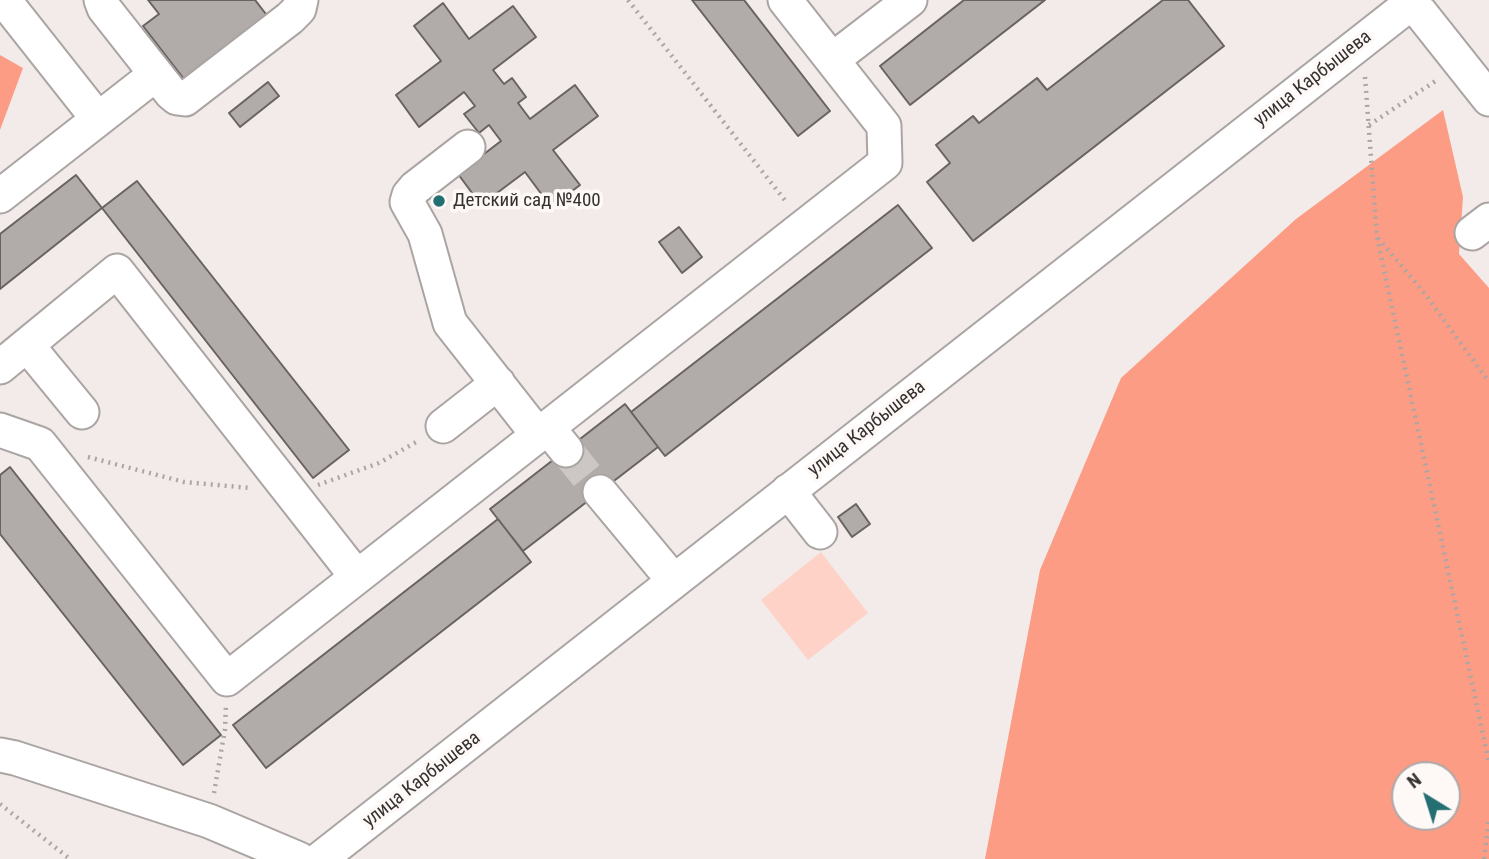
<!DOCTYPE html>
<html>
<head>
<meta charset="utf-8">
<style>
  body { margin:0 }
  #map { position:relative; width:1489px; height:859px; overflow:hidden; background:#f2ebe9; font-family:"Roboto Condensed",sans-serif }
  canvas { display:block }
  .north { position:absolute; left:1391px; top:761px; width:70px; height:70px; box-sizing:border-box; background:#fef9f7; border:2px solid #ada9a8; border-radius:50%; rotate:322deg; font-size:19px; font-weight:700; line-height:28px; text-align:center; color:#343231 }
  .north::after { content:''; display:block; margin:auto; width:24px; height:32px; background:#246f71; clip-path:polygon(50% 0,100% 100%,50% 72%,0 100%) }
</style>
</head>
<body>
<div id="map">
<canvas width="1489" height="859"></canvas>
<div class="north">N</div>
</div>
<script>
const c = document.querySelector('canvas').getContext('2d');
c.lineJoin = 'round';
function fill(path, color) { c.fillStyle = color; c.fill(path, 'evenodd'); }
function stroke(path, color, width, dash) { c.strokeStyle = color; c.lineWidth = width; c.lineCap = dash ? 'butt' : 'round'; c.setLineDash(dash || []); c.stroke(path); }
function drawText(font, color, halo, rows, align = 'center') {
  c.font = font + ' "Roboto Condensed",sans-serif'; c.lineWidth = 7; c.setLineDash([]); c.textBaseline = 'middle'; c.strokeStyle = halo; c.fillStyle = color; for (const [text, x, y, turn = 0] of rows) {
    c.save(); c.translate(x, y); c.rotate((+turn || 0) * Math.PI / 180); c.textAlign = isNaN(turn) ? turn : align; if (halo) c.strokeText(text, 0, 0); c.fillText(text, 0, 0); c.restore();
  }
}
const green = new Path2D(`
  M821,552L868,613L808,660L761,600Z`);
const forest = new Path2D(`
  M0,55L23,68L0,130Z
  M1443,110L1463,197L1459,254L1489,288V859H985L1040,570L1121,378L1296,219ZM1405,775H1447V817H1405Z`);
const building = new Path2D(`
  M148,0H255L269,18L187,83L143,26L159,14Z
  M692,0H744L830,111L798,136Z
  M964,0H1045L910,105L880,66Z
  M1163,0H1188L1224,46L973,241L927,182L950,163L936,145L973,116L979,123L1037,78L1047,90Z
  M443,3L469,39L513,6L536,37L493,70L504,84L512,78L526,97L518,103L530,119L575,85L598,116L553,150L580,185L551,207L525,172L481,205L458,174L501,141L489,125L479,133L464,114L475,106L464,92L419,127L396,95L441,61L414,26Z
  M268,82L279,96L240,127L229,113Z
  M76,175L102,208L0,289V234Z
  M137,181L349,450L313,478L102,208Z
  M898,205L932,248L665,456L631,412Z
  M679,227L702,257L682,273L659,242Z
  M625,404L658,447L523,551L490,509Z
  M10,467L221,735L183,765L0,534V475Z
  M856,504L870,524L852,537L838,517Z
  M498,519L531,562L266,768L233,725Z`);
const minorTunnel = new Path2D(`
  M566,450L600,492`);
const path = new Path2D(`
  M628,0L787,203
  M1365,77L1377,237L1489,763
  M1369,125L1437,80
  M1378,238L1425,294L1489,382
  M88,457L184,482L250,488
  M318,485L379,463L418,441
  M214,793L225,729L226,704
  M0,804L70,859
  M1484,859L1489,818`);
const minor = new Path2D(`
  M4,0L98,119
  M101,0L104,8L171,93L177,98L185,99L290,18L299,9L301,0
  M1412,2L1489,99
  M832,60L910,0
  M468,147L415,188L409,195L407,202L425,234L450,323L538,435
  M0,196L156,74
  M1472,233L1489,220
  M27,345L82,412
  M0,367L117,271L357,577
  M443,426L498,383
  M548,428L566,450
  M0,430L40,444L227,679L885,163L884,126L785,0
  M788,491L820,532
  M600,492L674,581
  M0,755L15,758L209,821L299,859
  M320,859L1415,0`);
const markers = [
  [439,201,7,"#246f71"]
];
const streetNames = [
  ["улица Карбышева",1313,79,-38],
  ["улица Карбышева",867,429,-38],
  ["улица Карбышева",422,780,-38]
];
const poiNames = [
  ["Детский сад №400",453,201]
];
fill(green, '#ffd2c7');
fill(forest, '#fd9c84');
fill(building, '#b1aba9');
stroke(building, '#686261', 2);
stroke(minorTunnel, '#ccc6c4', 33, [33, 17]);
stroke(minor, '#aaa4a3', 37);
stroke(path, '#aba6a4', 4.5, [2, 5]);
stroke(minor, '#fff', 33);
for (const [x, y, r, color] of markers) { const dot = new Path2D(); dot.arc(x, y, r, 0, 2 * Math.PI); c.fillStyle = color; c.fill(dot); stroke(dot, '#fef9f7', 2.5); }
drawText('19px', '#343231', '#fef9f7', streetNames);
drawText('19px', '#343231', '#fef9f7', poiNames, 'left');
</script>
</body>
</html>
